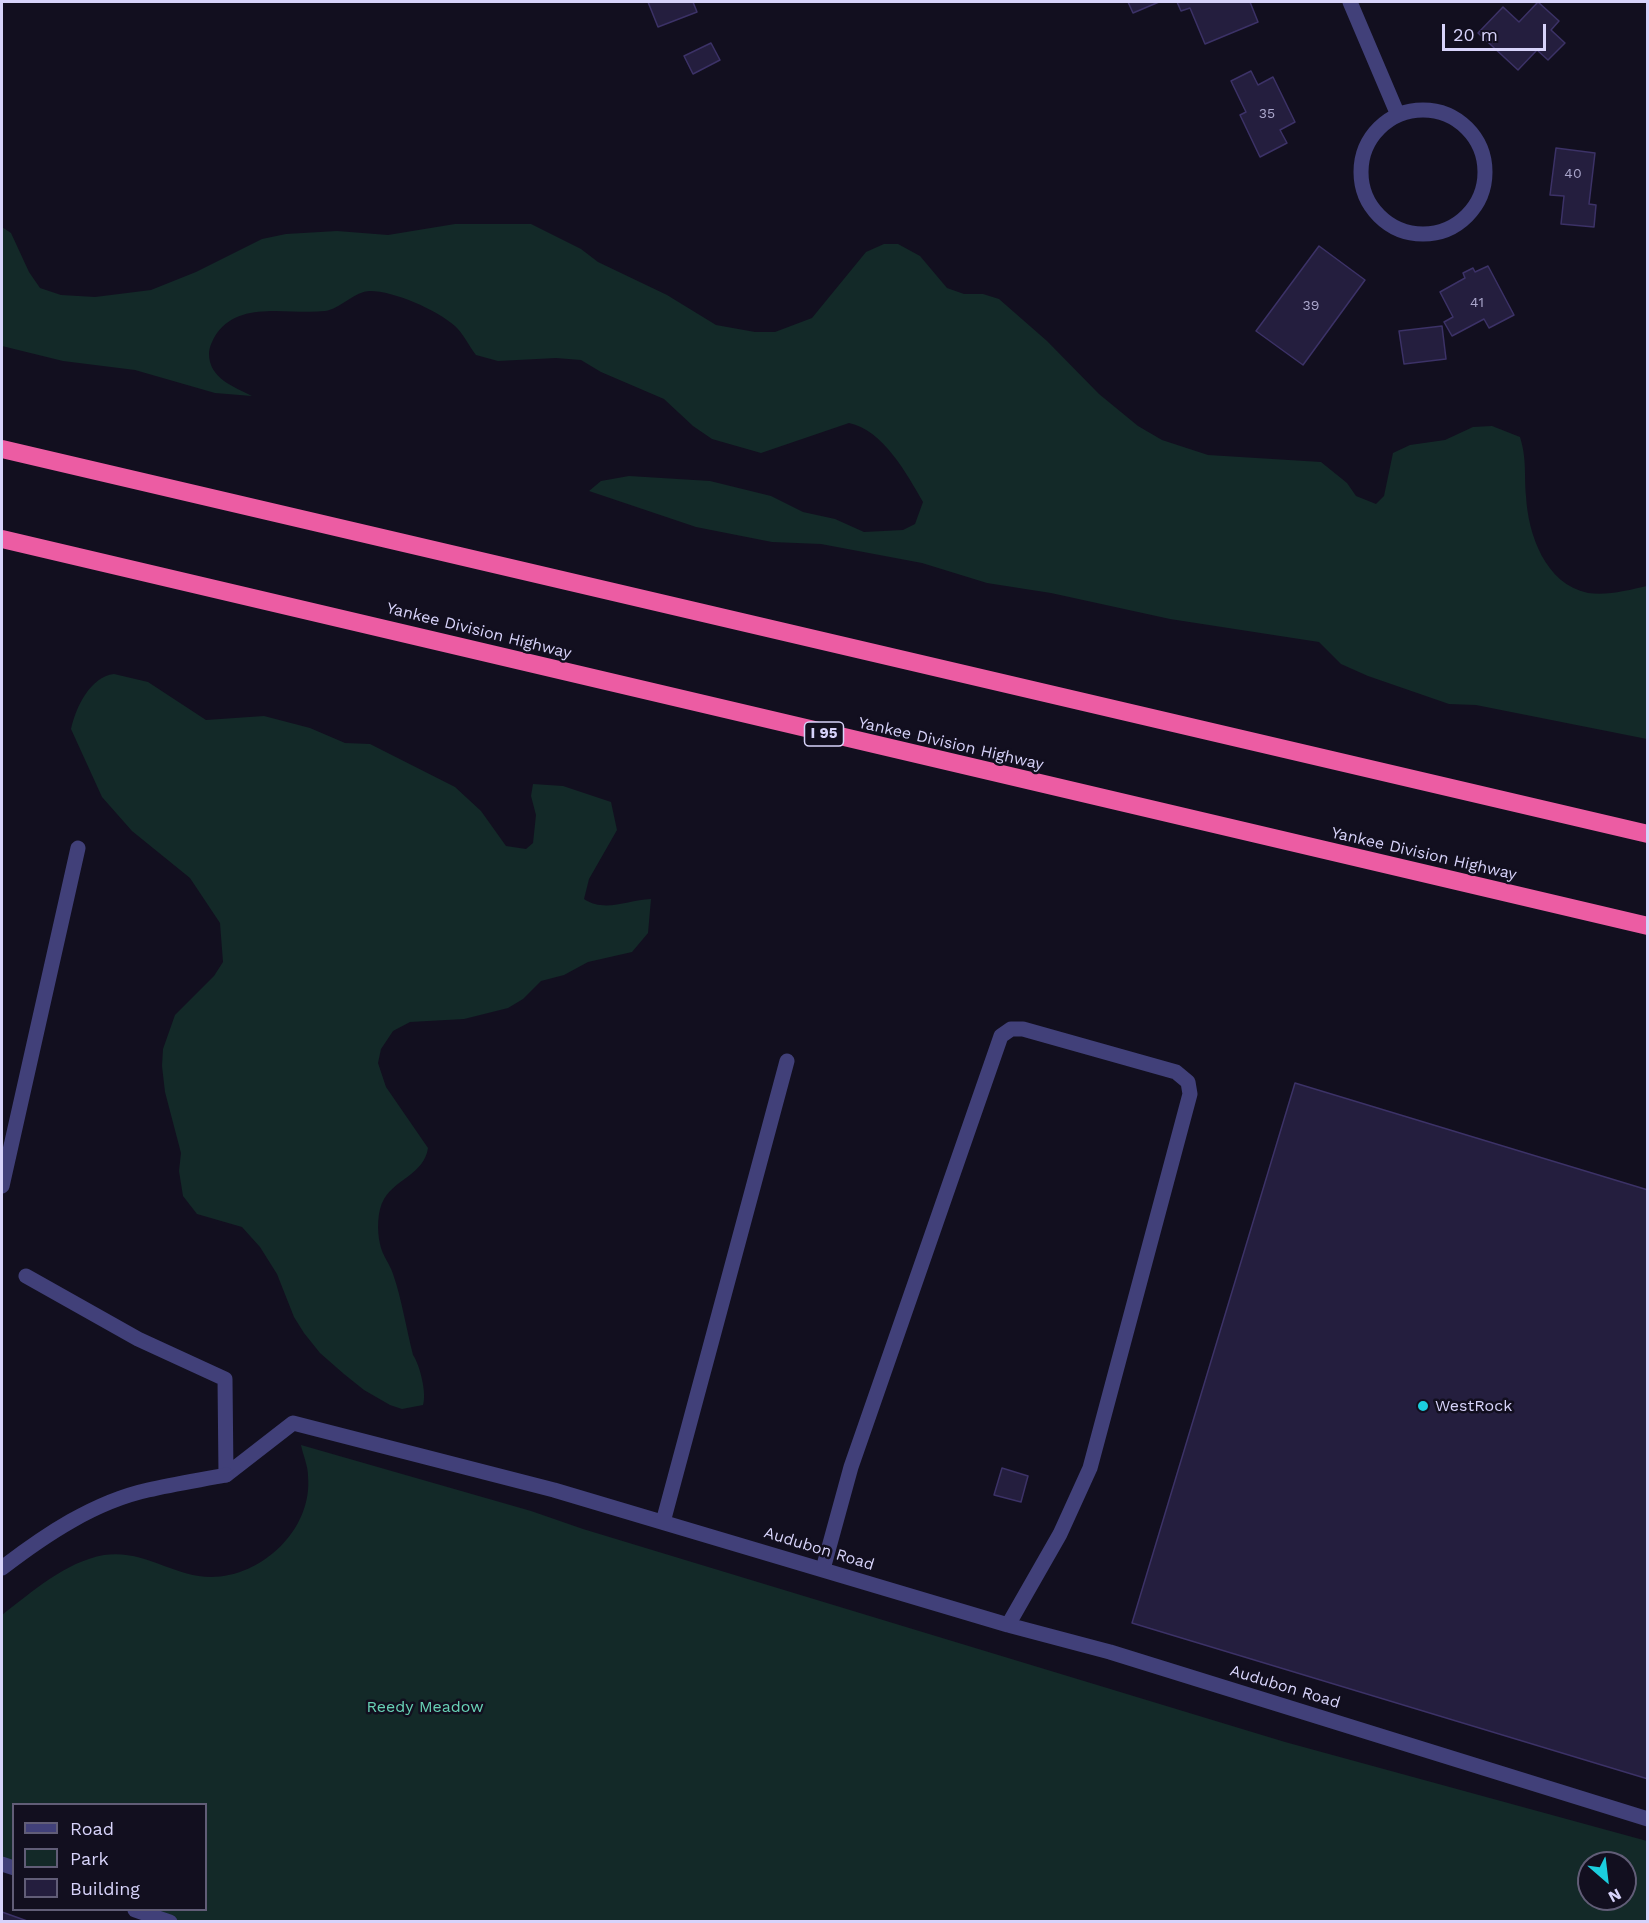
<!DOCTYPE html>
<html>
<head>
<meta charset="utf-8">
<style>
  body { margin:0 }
  #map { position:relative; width:1649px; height:1923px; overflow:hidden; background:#120f1f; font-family:"Work Sans",sans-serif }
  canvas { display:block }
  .frame { position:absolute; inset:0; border:3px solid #d7d3fa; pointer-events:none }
  .legend { position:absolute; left:12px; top:1803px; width:195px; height:108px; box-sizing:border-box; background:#120f1f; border:2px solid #615d77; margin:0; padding:8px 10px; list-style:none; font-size:18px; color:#d7d3fa }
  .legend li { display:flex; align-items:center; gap:12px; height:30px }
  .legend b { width:30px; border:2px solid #615d77 }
  .north { position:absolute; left:1577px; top:1851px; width:60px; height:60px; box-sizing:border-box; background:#120f1f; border:2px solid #615d77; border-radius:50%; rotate:152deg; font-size:16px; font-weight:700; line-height:24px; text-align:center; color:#d7d3fa }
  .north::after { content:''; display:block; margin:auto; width:21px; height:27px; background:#1bcede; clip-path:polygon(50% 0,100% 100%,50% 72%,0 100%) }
  .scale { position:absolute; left:1442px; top:24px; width:104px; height:27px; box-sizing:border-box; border:3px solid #d7d3fa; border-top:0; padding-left:8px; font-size:18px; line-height:21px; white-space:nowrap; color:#d7d3fa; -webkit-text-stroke:4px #120f1f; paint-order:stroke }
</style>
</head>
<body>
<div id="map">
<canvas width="1649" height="1923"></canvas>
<div class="frame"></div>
<ul class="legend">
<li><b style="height:8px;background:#414079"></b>Road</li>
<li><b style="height:16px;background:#132928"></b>Park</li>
<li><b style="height:16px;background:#241e3e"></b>Building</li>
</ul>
<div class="north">N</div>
<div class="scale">20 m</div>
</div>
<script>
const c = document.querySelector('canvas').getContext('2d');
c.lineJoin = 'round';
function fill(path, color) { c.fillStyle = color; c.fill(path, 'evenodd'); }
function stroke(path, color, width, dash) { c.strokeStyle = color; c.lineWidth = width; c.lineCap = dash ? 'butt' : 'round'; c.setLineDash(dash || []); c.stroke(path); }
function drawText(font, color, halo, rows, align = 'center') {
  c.font = font + ' "Work Sans",sans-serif'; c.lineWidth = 5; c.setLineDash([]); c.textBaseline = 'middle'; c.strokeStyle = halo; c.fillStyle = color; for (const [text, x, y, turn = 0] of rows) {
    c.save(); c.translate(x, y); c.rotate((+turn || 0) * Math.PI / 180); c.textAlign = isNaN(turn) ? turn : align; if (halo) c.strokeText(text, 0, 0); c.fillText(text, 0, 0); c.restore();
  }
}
const green = new Path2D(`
  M455,224H531L581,249L598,262L667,295L716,325L755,332H775L812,318L866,252L884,244H898L920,256L947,288L964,294H983L999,299L1047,341L1099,394L1138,426L1162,440L1208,455L1321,462L1347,483L1356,496L1376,504L1384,496L1393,453L1410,445L1445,440L1473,427L1492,426L1520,437C1527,460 1524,474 1526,496C1528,534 1545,584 1588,593C1607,596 1629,590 1647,586V739L1476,705L1449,704L1368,676L1341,664L1319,642L1170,619L1051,593L987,583L922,563L821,544L772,542L696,527L589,491L601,481L629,476L710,481L771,496L803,512L835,519L864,532L903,530L915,524L923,502C907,474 883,430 849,423L761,453L712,439L693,426L664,399L601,372L581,360L556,358L498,361L476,355C469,346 463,333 455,326C437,310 394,291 370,291C355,291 340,309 325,311C289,315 241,300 217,333C213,339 209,347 209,354C209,378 234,387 252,396L215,393L135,370L63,361L2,346V227L11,233L29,272L40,288L61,295L95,297L151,290L196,272L262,239L286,234L337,231L388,235Z
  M114,674L148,682L206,720L264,716L310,728L345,743L370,744L455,787L481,811L506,846L526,849L533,843L536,815L531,796L533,784L563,786L611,802L617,830L589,879L584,899C605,913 627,900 651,899L648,933L632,952L588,962L564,975L541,981L523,999L508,1008L464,1019L410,1022L393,1031L381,1049L378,1063L386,1087L428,1148C424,1174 397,1178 384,1199C377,1211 377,1231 380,1244C382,1255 390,1264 393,1274C402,1300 406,1328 413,1355C420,1365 427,1394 423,1405L402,1409L390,1405L364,1390L344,1374L320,1353L304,1333L294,1317L277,1274L260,1247L242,1227L197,1214L183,1196L179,1171L181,1153L165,1092L162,1066L163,1049L175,1015L214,976L223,962L220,923L190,878L132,831L102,797L71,729C76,707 90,677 114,674Z
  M301,1445L531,1511L583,1529L1285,1742L1647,1841V1921H171L131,1910H206V1804H14L13,1874L2,1871V1615C32,1592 65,1562 104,1555C144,1549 174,1577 211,1577C262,1577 313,1529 308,1476C308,1466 303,1455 301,1445ZM1589,1863H1625V1899H1589Z`);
const building = new Path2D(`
  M648,2H693L697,12L658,27Z
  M1128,2H1159L1133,13Z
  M1177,2H1250L1258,22L1205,44L1190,8L1181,11Z
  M1538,2L1559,21L1551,30L1565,43L1548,60L1537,50L1518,70L1478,33L1503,7L1519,22Z
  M711,43L720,60L693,74L684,56Z
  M1251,71L1258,85L1273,77L1295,122L1280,130L1287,143L1260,157L1240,115L1246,112L1231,81Z
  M1556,148L1595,153L1589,204L1596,205L1594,227L1561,224L1564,196L1550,195Z
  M1319,246L1365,280L1303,365L1256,331Z
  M1488,266L1514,315L1489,328L1484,319L1452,336L1444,322L1453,317L1440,292L1465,278L1463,273L1473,268L1475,272Z
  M1442,326L1446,359L1404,364L1399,331Z
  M1295,1083L1648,1190V1779L1132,1623Z
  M1002,1468L1028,1476L1021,1502L994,1495Z
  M2,1912L30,1922H2Z`);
const service = new Path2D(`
  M2,1186L78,848
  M26,1276L138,1339L225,1379L226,1475
  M226,1475L293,1423L554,1490L1008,1625L1110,1652L1648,1819
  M663,1522L787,1061
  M823,1569L851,1467L1001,1036L1011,1029H1023L1176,1072L1188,1082L1190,1094L1090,1468L1060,1534L1008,1625
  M2,1864L14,1868
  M135,1910L170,1922`);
const minor = new Path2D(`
  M1350,2L1398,115
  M1361 172a62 62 0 1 1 124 0a62 62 0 1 1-124 0Z
  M2,1568C45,1535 94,1502 148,1490C173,1484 200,1480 226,1475`);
const motorway = new Path2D(`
  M2,449C550,579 1100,702 1648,834
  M2,539L1648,926`);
const markers = [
  [1423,1406,6,"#1bcede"]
];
const numberNames = [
  ["35",1267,114],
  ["40",1573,174],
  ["41",1477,303],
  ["39",1311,306]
];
const shields = [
  [824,734,39]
];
const shieldNames = [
  ["I 95",824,734]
];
const streetNames = [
  ["Yankee Division Highway",479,631,14],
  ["Yankee Division Highway",951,744,13],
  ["Yankee Division Highway",1424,854,13],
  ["Audubon Road",819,1549,17],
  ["Audubon Road",1285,1687,17]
];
const poiNames = [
  ["WestRock",1435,1406]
];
const parkNames = [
  ["Reedy Meadow",425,1707]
];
fill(green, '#132928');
fill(building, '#241e3e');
stroke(building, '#3c3267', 1.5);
stroke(service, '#414079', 15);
stroke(minor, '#414079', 15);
stroke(motorway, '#ec5ca3', 18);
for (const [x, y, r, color] of markers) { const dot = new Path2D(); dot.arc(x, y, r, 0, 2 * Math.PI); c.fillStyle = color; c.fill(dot); stroke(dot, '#120f1f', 2); }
drawText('14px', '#aaa6cb', null, numberNames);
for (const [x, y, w] of shields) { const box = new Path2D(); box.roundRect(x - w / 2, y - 12, w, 24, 4.5); c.fillStyle = '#120f1f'; c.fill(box); stroke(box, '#d7d3fa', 1.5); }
drawText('bold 15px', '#d7d3fa', null, shieldNames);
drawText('16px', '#d7d3fa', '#120f1f', streetNames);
drawText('16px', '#d7d3fa', '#120f1f', poiNames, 'left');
drawText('16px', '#68d1b5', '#120f1f', parkNames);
</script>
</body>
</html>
